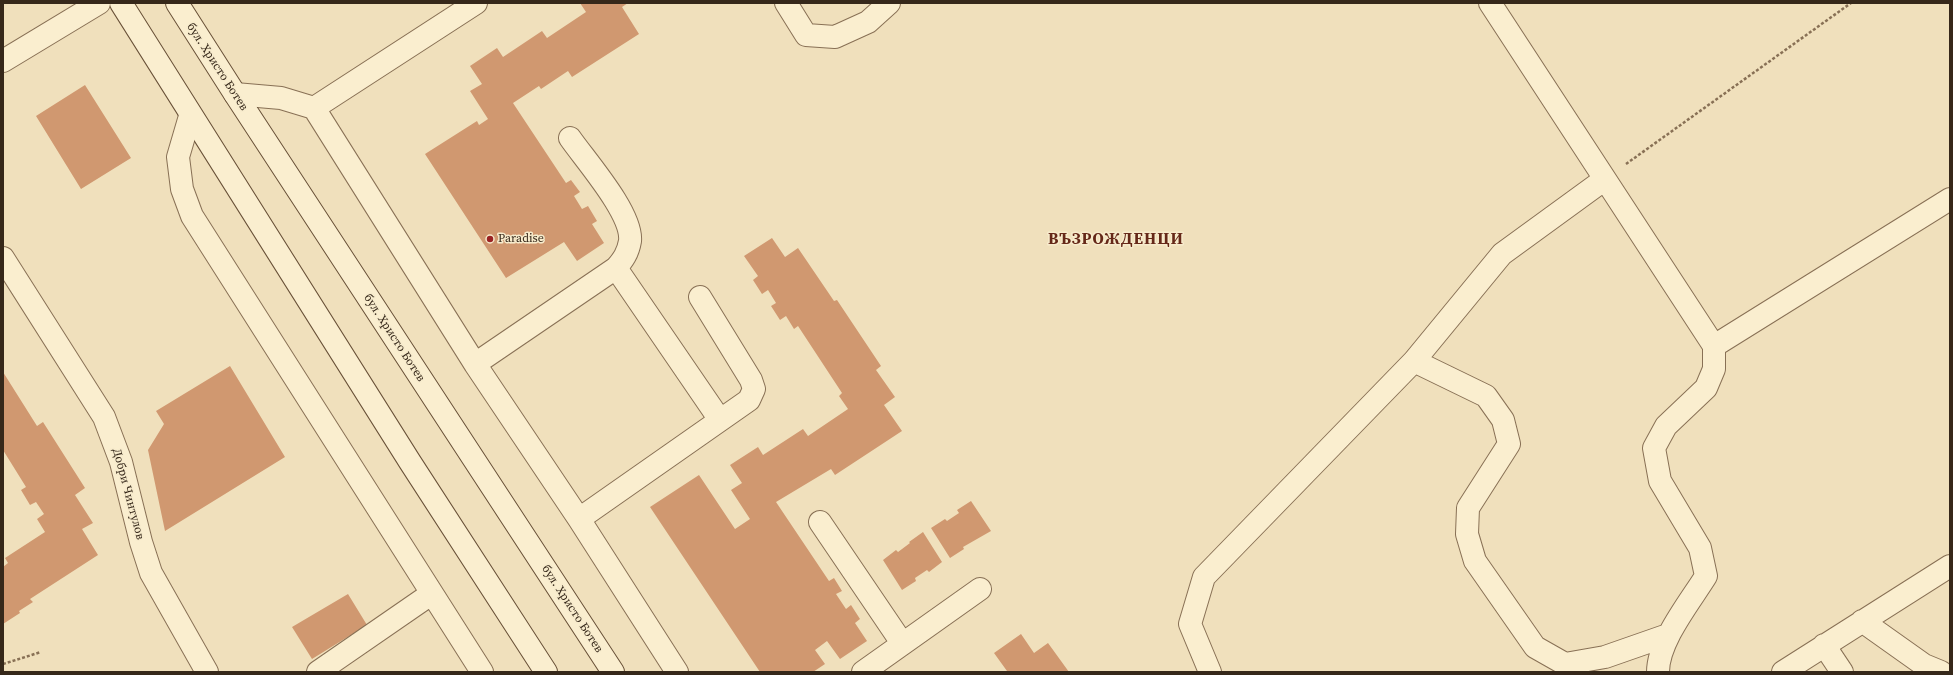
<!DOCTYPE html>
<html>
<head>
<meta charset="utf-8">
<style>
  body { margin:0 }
  #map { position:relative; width:1953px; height:675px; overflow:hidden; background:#f0e0bc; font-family:"Source Serif 4",serif }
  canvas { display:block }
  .frame { position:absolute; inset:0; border:4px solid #36281a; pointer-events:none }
</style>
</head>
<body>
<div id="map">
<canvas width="1953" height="675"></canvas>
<div class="frame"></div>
</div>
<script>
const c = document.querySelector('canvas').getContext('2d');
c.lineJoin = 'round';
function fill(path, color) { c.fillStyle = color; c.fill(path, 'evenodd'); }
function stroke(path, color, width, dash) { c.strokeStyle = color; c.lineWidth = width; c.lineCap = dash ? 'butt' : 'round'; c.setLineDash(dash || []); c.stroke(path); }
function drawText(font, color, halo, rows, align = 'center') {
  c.font = font + ' "Source Serif 4",serif'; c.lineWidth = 3; c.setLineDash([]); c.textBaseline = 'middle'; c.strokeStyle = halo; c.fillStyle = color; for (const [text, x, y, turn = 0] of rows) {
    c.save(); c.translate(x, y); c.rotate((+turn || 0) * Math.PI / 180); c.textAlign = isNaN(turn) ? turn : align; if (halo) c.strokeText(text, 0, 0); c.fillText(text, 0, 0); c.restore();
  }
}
const building = new Path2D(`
  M580,3H628L622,7L639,34L572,77L568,71L541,89L539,86L513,103L566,183L571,180L580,192L574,196L582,209L588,206L597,221L592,224L604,243L577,261L564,242L506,278L425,154L477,121L479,125L488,119L470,91L482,84L470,66L497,48L503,57L542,31L547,38L586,12Z
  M85,85L131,158L81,189L36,116Z
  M772,238L785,257L798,248L834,301L837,300L881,366L876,370L895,397L884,405L902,431L835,475L831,469L776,502L829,581L834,578L842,591L836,594L846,609L851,605L860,619L855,623L867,641L840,659L827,641L815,650L825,664L813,672H760L650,507L699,475L735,529L750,519L731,490L742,483L730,465L758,447L763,455L803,429L808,436L848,409L839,396L842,393L798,326L794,329L786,316L780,320L771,306L776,303L768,290L762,294L753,280L758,276L744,256Z
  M230,366L285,457L165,531L148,450L164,424L156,411Z
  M3,372L37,426L43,422L85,488L75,495L93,523L82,529L98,555L30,599L33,602L19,611L20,613L3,624V567L8,563L5,558L45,532L37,519L44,514L36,502L30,505L21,490L26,487L3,450Z
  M971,501L991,531L963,547L964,549L950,558L931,528L945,519L947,521L959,513L957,510Z
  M923,532L942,562L929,572L927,570L915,578L916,581L902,590L883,560L896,550L898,552L910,543L909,542Z
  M348,594L367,625L312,659L292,627Z
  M1021,634L1034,653L1048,643L1069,672H1005L1007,671L994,653Z`);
const path = new Path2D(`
  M1626,164L1851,3
  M3,664L41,652`);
const street = new Path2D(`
  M786,3L806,35L835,37L868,22L889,3
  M1490,3L1714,346V369L1706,388L1666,426L1654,448L1660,481L1700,548L1706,576C1690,602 1658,641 1658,672
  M3,61L99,3
  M235,94L281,98L314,108L475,364L579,519L677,672
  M314,108L476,3
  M190,116L178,157L182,189L192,216L482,672
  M3,258L104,417L121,462L141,542L151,573L207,672
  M616,268L720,420
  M1714,346L1950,199
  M1414,361L1486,396L1503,420L1509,444L1468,508L1467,534L1475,561L1535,647L1565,664L1605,657L1668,635
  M475,364L616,268C623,260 628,253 630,241C633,214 586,161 570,138
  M579,519L749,400L754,389L751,380L700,297
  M820,522L902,643
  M1862,621L1924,665L1941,672
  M1824,645L1842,672
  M318,672L431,594
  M863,672L980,589
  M1210,672L1190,624L1204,577L1414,361L1502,254L1605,179
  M1783,672L1950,566`);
const secondary = new Path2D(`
  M121,3L410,462L546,672
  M177,3L235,94L613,672`);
const markers = [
  [490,239,4,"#9a2223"]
];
const streetNames = [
  ["бул. Христо Ботев",217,67,57],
  ["бул. Христо Ботев",394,338,57],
  ["Добри Чинтулов",128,494,75],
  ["бул. Христо Ботев",572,609,57]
];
const poiNames = [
  ["Paradise",498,239]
];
const districtNames = [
  ["ВЪЗРОЖДЕНЦИ",1116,240]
];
fill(building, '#d09870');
stroke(street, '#887055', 24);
stroke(secondary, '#695138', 24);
stroke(path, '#887055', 2.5, [3, 2]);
stroke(street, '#faeecf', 22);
stroke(secondary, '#faeecf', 22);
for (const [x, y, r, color] of markers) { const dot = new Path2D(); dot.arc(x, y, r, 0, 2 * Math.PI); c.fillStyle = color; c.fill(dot); stroke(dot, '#f7ebcc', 1.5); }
drawText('12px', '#36281a', '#f7ebcc', streetNames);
drawText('12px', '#36281a', '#f7ebcc', poiNames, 'left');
c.letterSpacing = '1px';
drawText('bold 16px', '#652818', '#f7ebcc', districtNames);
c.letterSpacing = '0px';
</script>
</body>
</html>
